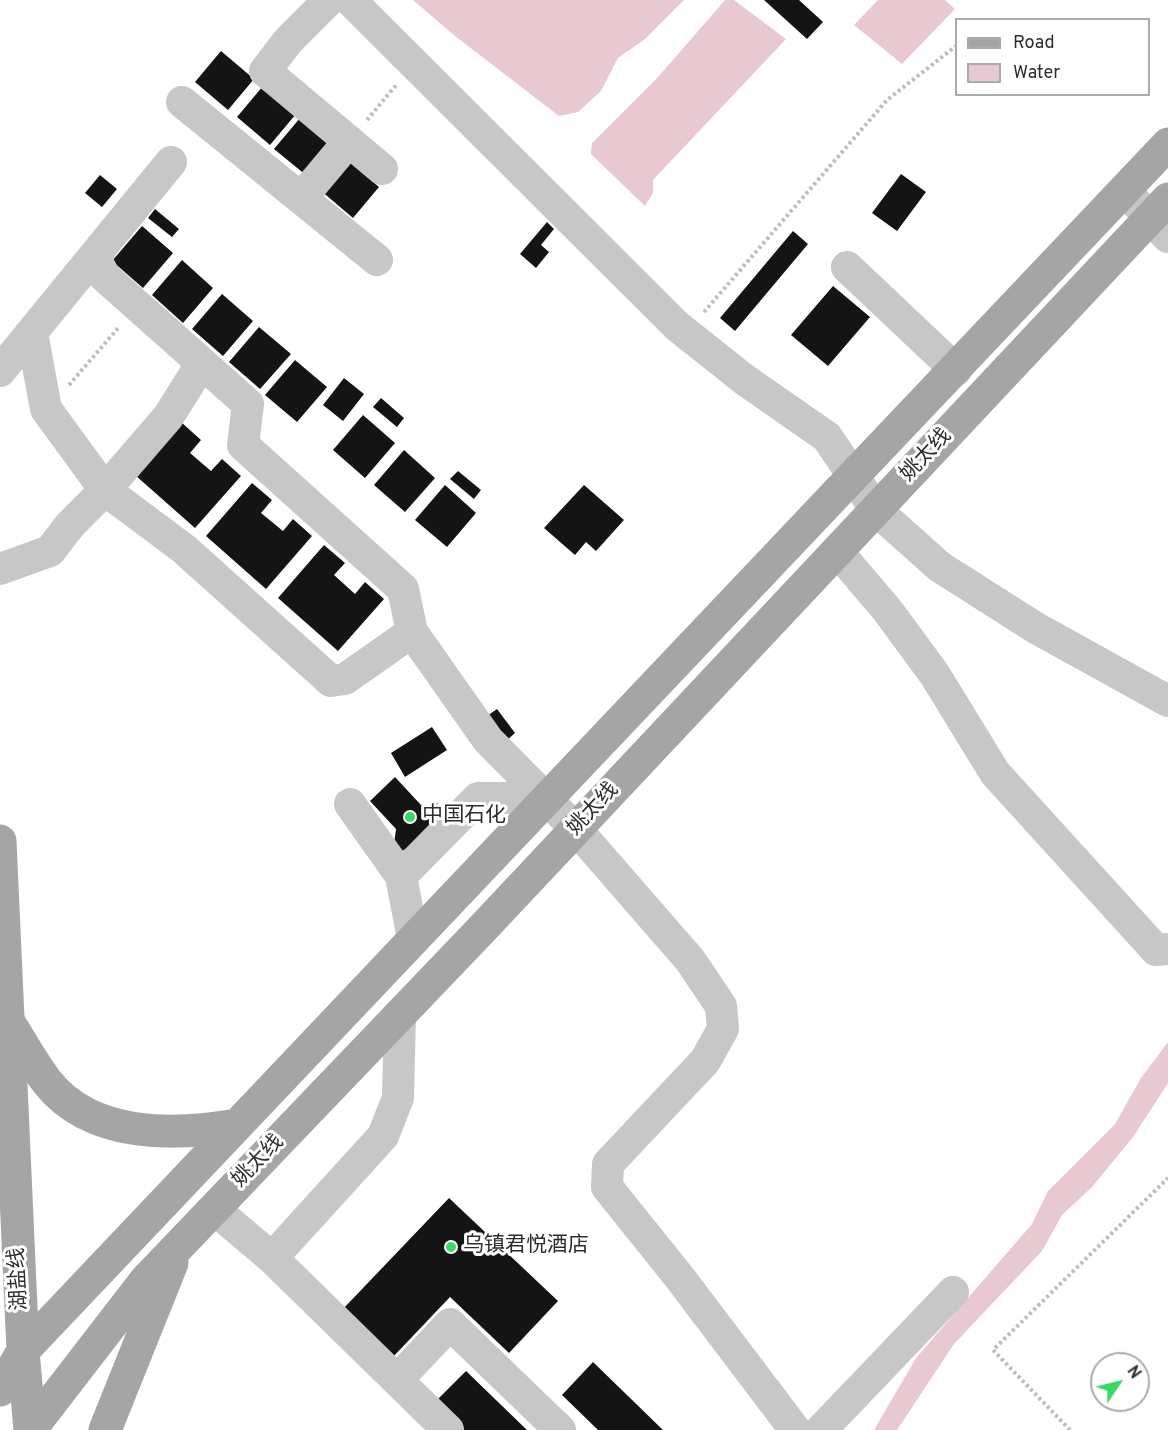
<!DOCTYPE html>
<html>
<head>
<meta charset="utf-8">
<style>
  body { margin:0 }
  #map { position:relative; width:1168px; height:1430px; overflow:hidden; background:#fff; font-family:Overpass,sans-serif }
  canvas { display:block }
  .legend { position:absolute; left:955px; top:18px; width:195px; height:78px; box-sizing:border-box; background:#fff; border:2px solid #ababab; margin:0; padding:8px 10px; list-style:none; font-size:18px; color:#2d2d2d }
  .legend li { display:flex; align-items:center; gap:12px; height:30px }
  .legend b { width:30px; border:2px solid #ababab }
  .north { position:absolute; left:1090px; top:1352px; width:60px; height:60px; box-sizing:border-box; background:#fff; border:2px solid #ababab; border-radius:50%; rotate:55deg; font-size:16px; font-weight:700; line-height:24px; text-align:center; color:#2d2d2d }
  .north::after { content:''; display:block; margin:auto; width:21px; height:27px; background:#3ad865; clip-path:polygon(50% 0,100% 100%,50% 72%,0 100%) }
</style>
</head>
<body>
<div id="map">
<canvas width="1168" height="1430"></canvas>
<ul class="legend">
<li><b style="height:8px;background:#a5a5a5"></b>Road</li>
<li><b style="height:16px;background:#e8c8d1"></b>Water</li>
</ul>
<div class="north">N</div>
</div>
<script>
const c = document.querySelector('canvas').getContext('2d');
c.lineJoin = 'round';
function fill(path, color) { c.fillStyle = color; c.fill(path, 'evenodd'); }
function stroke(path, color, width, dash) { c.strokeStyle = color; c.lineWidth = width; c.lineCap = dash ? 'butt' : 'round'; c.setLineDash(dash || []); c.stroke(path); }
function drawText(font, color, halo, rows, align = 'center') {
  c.font = font + ' Overpass,"Noto Sans SC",sans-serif'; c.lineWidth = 6; c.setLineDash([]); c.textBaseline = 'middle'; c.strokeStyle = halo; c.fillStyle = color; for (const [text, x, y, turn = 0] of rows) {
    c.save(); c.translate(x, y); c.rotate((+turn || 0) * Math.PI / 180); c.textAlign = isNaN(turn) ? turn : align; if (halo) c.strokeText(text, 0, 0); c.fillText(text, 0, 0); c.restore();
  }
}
const water = new Path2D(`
  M413,0H684L645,39L618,58L601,91L578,112L559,116L455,36Z
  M725,0H734L786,39L653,180V193L645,206L591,154L592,143L659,76Z
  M878,0H945L955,9L902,64L854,25Z
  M1168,1042V1083L1133,1137L1092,1187L1062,1215L1042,1251L954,1344L897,1430H874L916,1358L1032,1224L1048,1191L1115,1124L1141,1078Z`);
const building = new Path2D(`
  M764,0H799L823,22L807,39Z
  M221,51L254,79L228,110L195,82Z
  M263,86L296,114L270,145L237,117Z
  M300,118L333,145L307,176L274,149Z
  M346,159L379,187L353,218L320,190Z
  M901,174L926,192L897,231L872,213Z
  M100,175L117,189L102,207L85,193Z
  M155,209L179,229L172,237L148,218Z
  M547,222L554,229L541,245L549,252L536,268L520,254Z
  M142,226L173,253L143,288L112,261Z
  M793,231L808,244L735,331L720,318Z
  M182,260L213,288L183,323L152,295Z
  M833,286L870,317L828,366L791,335Z
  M222,294L253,321L223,356L192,329Z
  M259,327L291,354L260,389L229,362Z
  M295,360L327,387L297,422L265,395Z
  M344,378L364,394L343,421L323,405Z
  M381,398L404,418L397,427L373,407Z
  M363,415L395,443L365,478L333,450Z
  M181,422L201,440L190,453L211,471L222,459L241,476L195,528L135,475Z
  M404,450L435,478L405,512L374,485Z
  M458,471L481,490L474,499L450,479Z
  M252,483L272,500L261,513L283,531L293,519L312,536L266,589L206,536Z
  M445,485L476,513L447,547L415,520Z
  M584,485L624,520L596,551L586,542L575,555L544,528Z
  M324,545L345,563L334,575L355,594L365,582L384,599L338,651L278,598Z
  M497,709L515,733L506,741L487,716Z
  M432,727L447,750L405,777L391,753Z
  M395,777L421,805L437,803L444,809L438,822L410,847L400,852L394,844L396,829L370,801Z
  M449,1198L558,1301L509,1353L450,1297L392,1358L342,1310Z
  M593,1362L663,1430H598L562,1395Z
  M466,1371L527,1430H462L434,1403Z`);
const path = new Path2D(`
  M367,120L397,84
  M704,312L887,100L956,46
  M69,385L119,327
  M1070,1430L993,1350L1168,1178`);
const minor = new Path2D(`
  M329,0L288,41L265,71L382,169
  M350,0L677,326L745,380L827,437L876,510L940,567L1036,628L1168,701
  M182,102L377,260
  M1124,190L1168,237
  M302,197L349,141
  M94,256L105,277L248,404L243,445L403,589L412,632L488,740L576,829L690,960L721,1006L723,1029L705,1061L608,1164L607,1187L680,1278L795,1430
  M847,267L956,370
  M32,333L46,409L105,490L184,549L331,681L345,679L412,632
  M0,371L171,162
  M837,551L888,611L935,675L995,773L1156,950L1168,949
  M0,569L50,551L70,525L105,490L168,417L202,363
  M350,804L401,876
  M413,939L401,876L478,798H548
  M214,1209L272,1258L448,1430
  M272,1258L383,1136L398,1098L400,1014
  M397,1380L450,1324L560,1430
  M821,1430L953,1292`);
const major = new Path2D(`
  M0,841L23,1351L30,1430
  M8,1021C21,1041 33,1064 48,1083C92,1138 175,1136 237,1125
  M0,1390L23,1351L1168,144
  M30,1430L145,1281L483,928L1168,199
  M105,1430L172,1263`);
const markers = [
  [410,817,6,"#3ad865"],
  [451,1247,6,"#3ad865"]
];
const streetNames = [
  ["姚太线",927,456,-47],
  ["姚太线",594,810,-47],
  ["姚太线",259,1162,-46],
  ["湖盐线",20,1279,-93]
];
const poiNames = [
  ["中国石化",422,817],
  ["乌镇君悦酒店",463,1247]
];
fill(water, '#e8c8d1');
fill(building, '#141414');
stroke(path, '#bdbdbd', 4, [3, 3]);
stroke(minor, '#c7c7c7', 32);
stroke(major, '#a5a5a5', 33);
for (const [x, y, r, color] of markers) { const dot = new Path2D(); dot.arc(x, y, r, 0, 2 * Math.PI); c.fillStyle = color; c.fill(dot); stroke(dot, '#fff', 2); }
drawText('21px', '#2d2d2d', '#fff', streetNames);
drawText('21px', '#2d2d2d', '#fff', poiNames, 'left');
</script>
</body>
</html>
